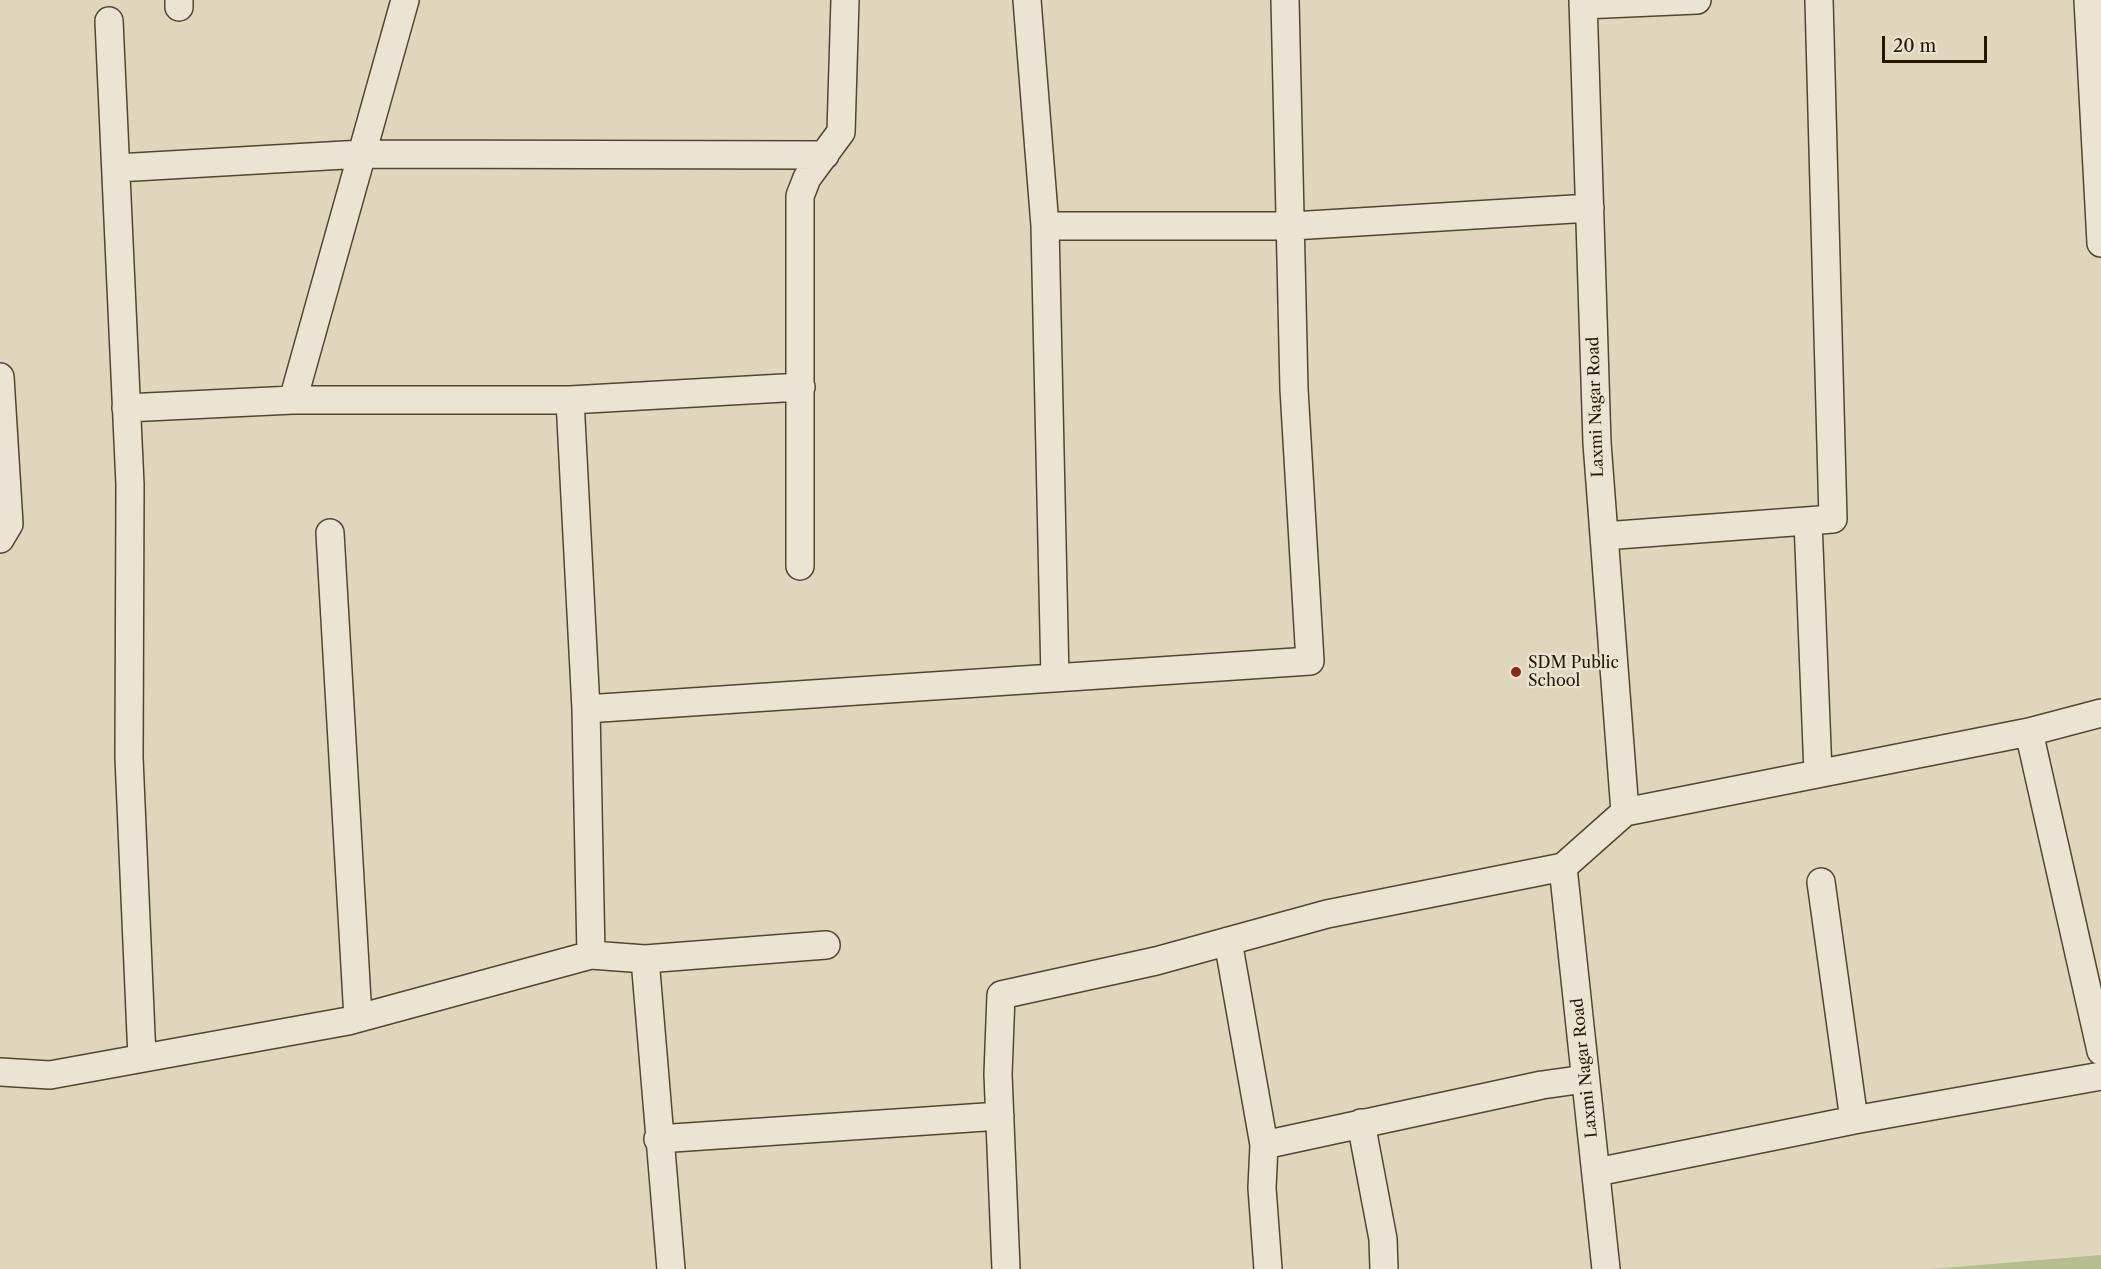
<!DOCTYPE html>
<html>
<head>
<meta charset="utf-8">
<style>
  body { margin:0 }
  #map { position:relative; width:2101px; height:1269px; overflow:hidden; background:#e0d6bc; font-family:"Libre Caslon Text",serif }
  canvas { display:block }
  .scale { position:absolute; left:1882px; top:36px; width:105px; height:27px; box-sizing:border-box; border:3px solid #241601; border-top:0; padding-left:8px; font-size:18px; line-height:21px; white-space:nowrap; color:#241601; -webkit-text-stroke:4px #ebe4d3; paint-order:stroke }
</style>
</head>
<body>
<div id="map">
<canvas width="2101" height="1269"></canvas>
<div class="scale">20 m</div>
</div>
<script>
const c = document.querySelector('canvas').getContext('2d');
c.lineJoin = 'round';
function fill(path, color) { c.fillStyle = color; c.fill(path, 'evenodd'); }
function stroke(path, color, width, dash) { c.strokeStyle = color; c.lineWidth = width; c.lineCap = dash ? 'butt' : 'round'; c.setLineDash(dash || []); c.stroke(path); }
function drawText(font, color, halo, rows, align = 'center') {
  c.font = font + ' "Libre Caslon Text",serif'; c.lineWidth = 4.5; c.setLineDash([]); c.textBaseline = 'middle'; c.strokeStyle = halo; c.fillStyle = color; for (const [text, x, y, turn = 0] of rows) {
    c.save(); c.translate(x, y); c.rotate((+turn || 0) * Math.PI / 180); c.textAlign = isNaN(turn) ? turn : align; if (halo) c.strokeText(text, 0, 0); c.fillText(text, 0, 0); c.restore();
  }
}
const green = new Path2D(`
  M2101,1255V1269H1931Z`);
const minor = new Path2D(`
  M1027,0L1045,226
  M1583,0L1597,443L1625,812
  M2088,0L2101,243
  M1583,5L1697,0
  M179,7V0
  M109,21L130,485L129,758L142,1058
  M117,168L362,154L825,155
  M0,377L9,524L0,539
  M293,400L405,0
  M570,400L586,709L591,955
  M126,408L293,400H570L801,387
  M1808,521L1818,773
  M330,533L358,1018
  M1604,536L1833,519L1819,0
  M800,566V196L807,178L841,132L845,0
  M1055,678L1045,226H1292L1590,208
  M586,709L1310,661L1294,389L1285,0
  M2029,732L2101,713
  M1563,867L1606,1269
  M1821,882L1854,1120
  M1228,941L1264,1145L1262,1188L1268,1269
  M645,959L671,1269
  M0,1072L50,1075L348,1021L591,955L645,959L826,945
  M1361,1123L1383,1239L1384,1269
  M658,1139L1000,1116
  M1264,1145L1542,1085L1585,1079
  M1597,1172L1854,1120L2101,1076
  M1006,1269L998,1074L1001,995L1156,961L1327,914L1563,867L1625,812L2029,732L2101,1051`);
const markers = [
  [1516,672,6,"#8f2418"]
];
const streetNames = [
  ["Laxmi Nagar Road",1596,407,-92],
  ["Laxmi Nagar Road",1585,1068,-96]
];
const poiNames = [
  ["SDM Public",1528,663],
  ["School",1528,681]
];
fill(green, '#b6bd8e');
stroke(minor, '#534630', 30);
stroke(minor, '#ebe4d3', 27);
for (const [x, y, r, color] of markers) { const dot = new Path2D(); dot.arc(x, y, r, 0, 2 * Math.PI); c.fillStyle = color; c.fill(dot); stroke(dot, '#ebe4d3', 2); }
drawText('16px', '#241601', '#ebe4d3', streetNames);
drawText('16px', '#241601', '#ebe4d3', poiNames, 'left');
</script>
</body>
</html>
